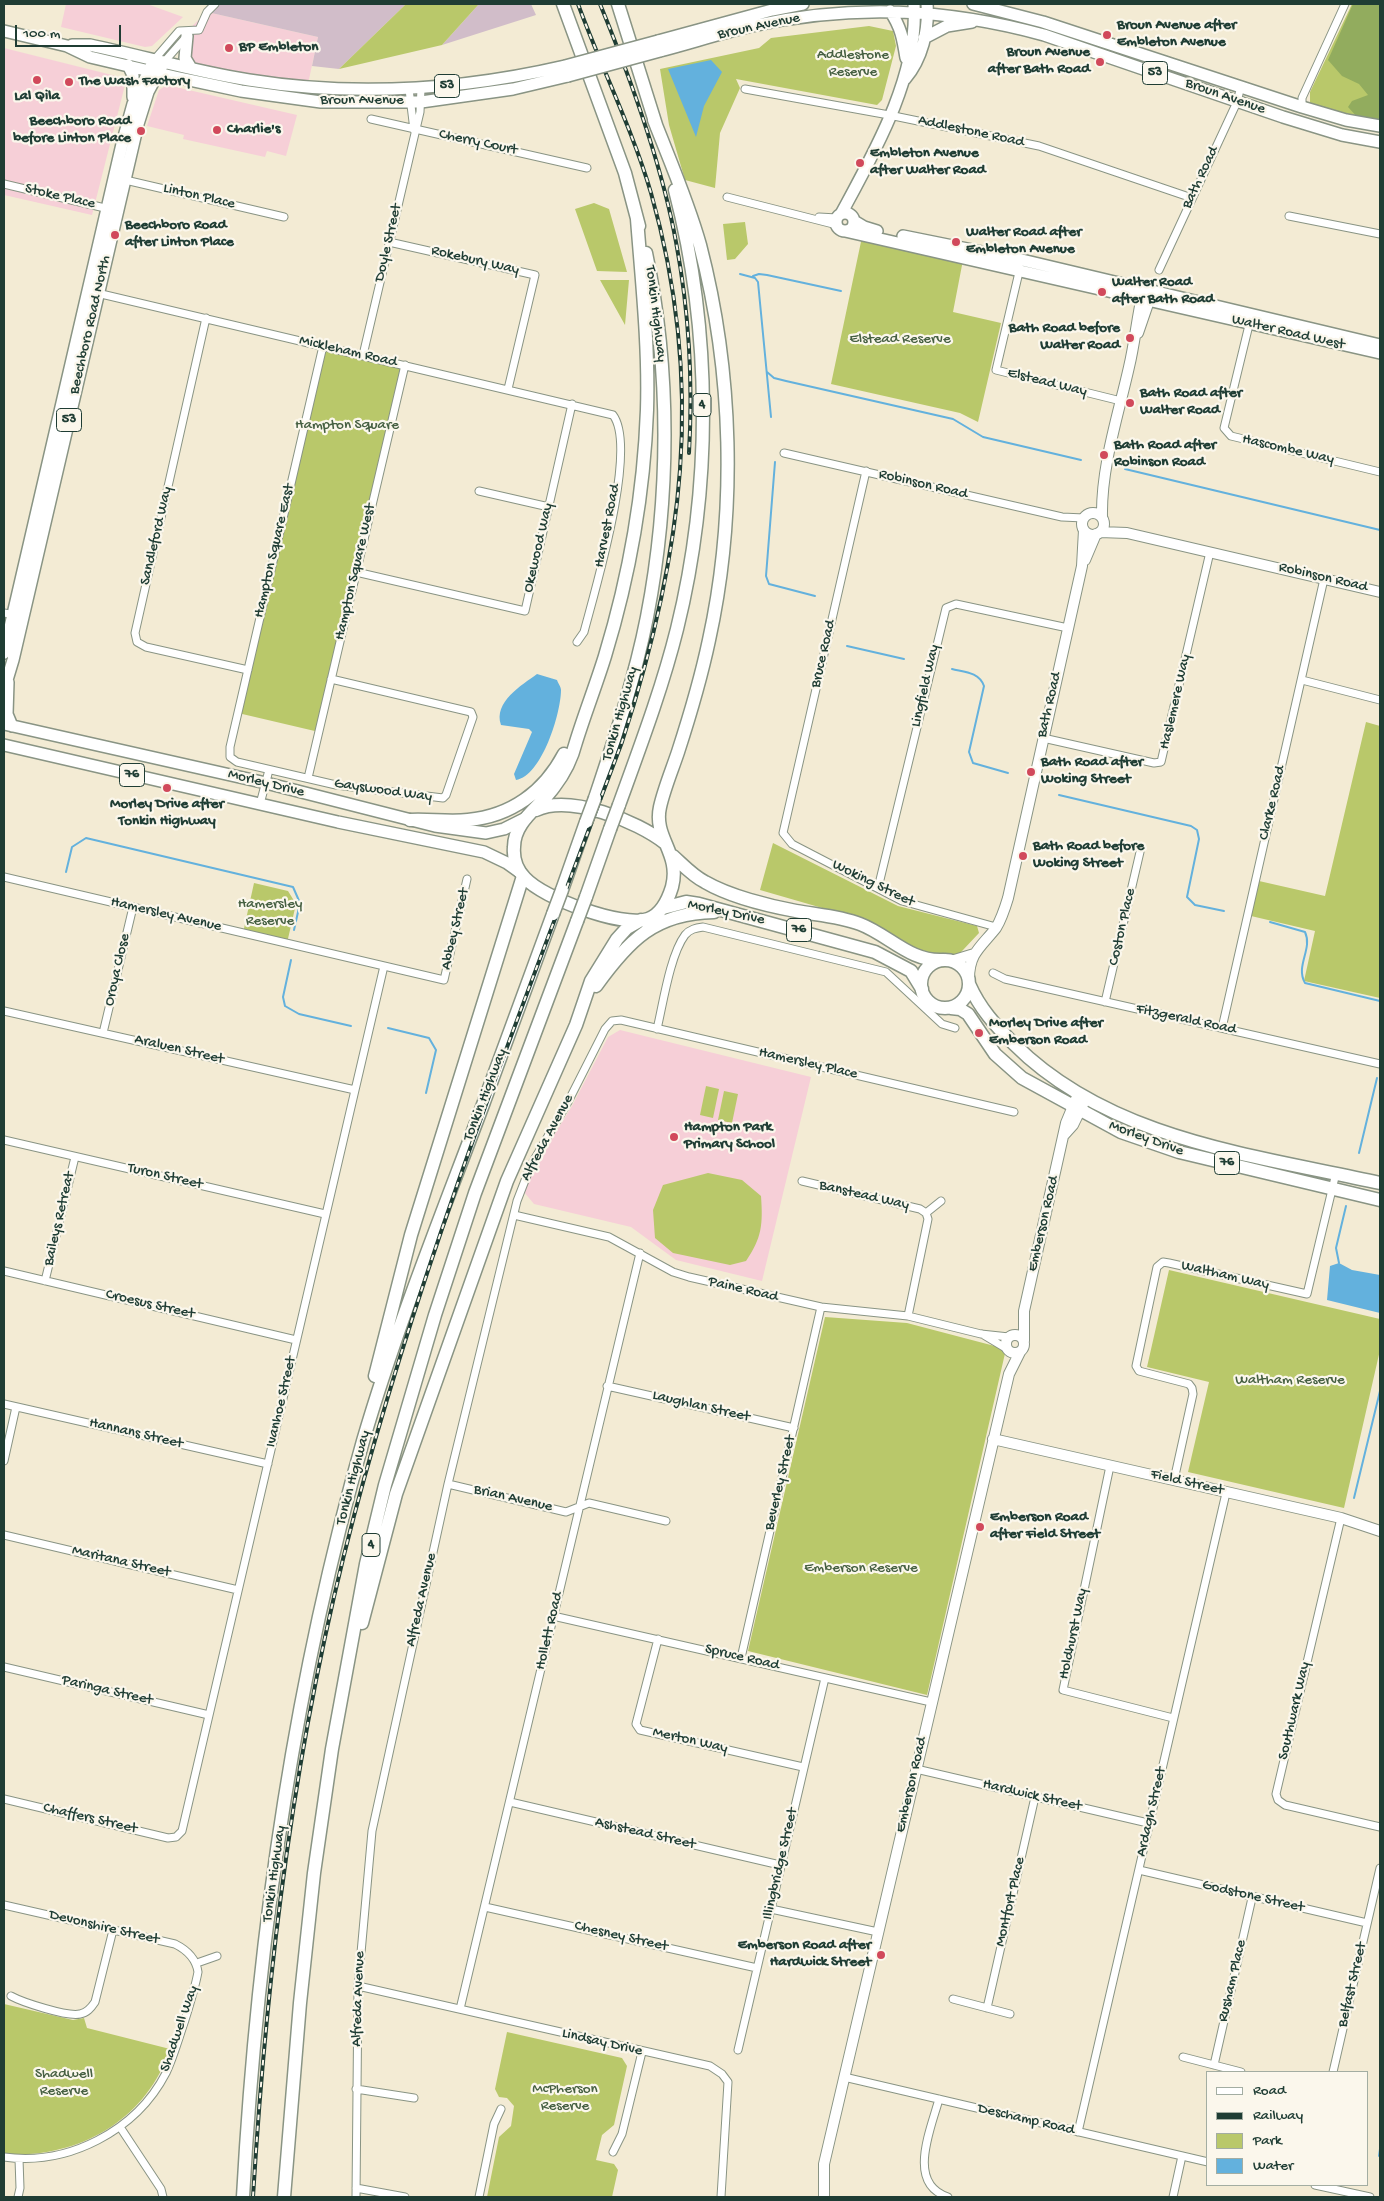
<!DOCTYPE html>
<html>
<head>
<meta charset="utf-8">
<style>
  body { margin:0 }
  #map { position:relative; width:1384px; height:2201px; overflow:hidden; background:#f3ebd4; font-family:"Gochi Hand",sans-serif }
  canvas { display:block }
  .frame { position:absolute; inset:0; border:5px solid #1f3d34; pointer-events:none }
  .legend { position:absolute; left:1206px; top:2071px; width:162px; height:115px; box-sizing:border-box; background:#fbf7ec; border:1px solid #a3ada2; margin:0; padding:6px 9px; list-style:none; font-size:15px; color:#1f3d34 }
  .legend li { display:flex; align-items:center; gap:10px; height:25px }
  .legend b { width:25px; border:1px solid #a3ada2 }
  .scale { position:absolute; left:15px; top:25px; width:106px; height:22px; box-sizing:border-box; border:2px solid #1f3d34; border-top:0; padding-left:6px; font-size:15px; line-height:18px; white-space:nowrap; color:#1f3d34; -webkit-text-stroke:4px #fbf7ec; paint-order:stroke }
</style>
</head>
<body>
<div id="map">
<canvas width="1384" height="2201"></canvas>
<div class="frame"></div>
<ul class="legend">
<li><b style="height:6px;background:#fff"></b>Road</li>
<li><b style="height:6px;background:#1f3d34"></b>Railway</li>
<li><b style="height:14px;background:#b9c86a"></b>Park</li>
<li><b style="height:14px;background:#63b1dd"></b>Water</li>
</ul>
<div class="scale">100 m</div>
</div>
<script>
const c = document.querySelector('canvas').getContext('2d');
c.lineJoin = 'round';
function fill(path, color) { c.fillStyle = color; c.fill(path, 'evenodd'); }
function stroke(path, color, width, dash) { c.strokeStyle = color; c.lineWidth = width; c.lineCap = dash ? 'butt' : 'round'; c.setLineDash(dash || []); c.stroke(path); }
function drawText(font, color, halo, rows, align = 'center') {
  c.font = font + ' "Gochi Hand",sans-serif'; c.lineWidth = 4.5; c.setLineDash([]); c.textBaseline = 'middle'; c.strokeStyle = halo; c.fillStyle = color; for (const [text, x, y, turn = 0] of rows) {
    c.save(); c.translate(x, y); c.rotate((+turn || 0) * Math.PI / 180); c.textAlign = isNaN(turn) ? turn : align; if (halo) c.strokeText(text, 0, 0); c.fillText(text, 0, 0); c.restore();
  }
}
const built = new Path2D(`
  M66,4H147L183,17L152,46L145,47L61,27Z
  M207,12L318,37L308,84L191,68L189,29Z
  M4,48L124,78L125,85L92,215L4,195Z
  M167,85L297,115L286,156L267,151L265,157L183,139L184,135L147,126L159,90Z
  M620,1030L811,1077L762,1281L676,1260L631,1227L534,1204L524,1192L533,1169L572,1106L608,1037Z`);
const industrial = new Path2D(`
  M215,4H406L339,69L312,66L318,37L207,12Z
  M479,4H531L536,15L442,45Z`);
const green = new Path2D(`
  M406,4H479L442,45L339,69Z
  M1352,4H1380V121L1341,115L1310,104V92Z
  M869,26L893,31L896,46L882,100L877,105L736,79L740,88L720,133L715,188L685,180L669,125L660,69L759,48L771,38Z
  M594,203L609,209L627,272L597,271L575,209Z
  M745,222L748,244L735,259L727,260L723,224Z
  M862,237L963,260L953,312L1001,323L978,422L960,413L831,384Z
  M600,280H629L625,325Z
  M323,346L405,365L319,732L238,713Z
  M1366,722L1380,726V998L1304,981L1315,931L1251,916L1259,881L1325,896Z
  M773,843L898,906L977,926L979,933L947,967L940,968L850,916L760,890Z
  M254,883L288,891L296,904L287,943L243,933Z
  M706,1086L719,1089L713,1118L700,1115Z
  M724,1091L738,1094L732,1123L718,1120Z
  M708,1173L742,1180L761,1196C763,1224 762,1238 746,1261L730,1265L673,1253L655,1238L653,1210L663,1185Z
  M1169,1270L1380,1319V1350L1344,1508L1188,1472L1209,1382L1147,1367Z
  M825,1317L907,1323L1006,1349L927,1695L748,1651Z
  M4,2004L73,2020L84,2018L87,2028L170,2049C146,2121 77,2159 4,2154Z
  M507,2032L622,2058L627,2066L614,2125L602,2135L596,2160L614,2164L618,2170L612,2197H487L499,2137L511,2126L514,2106L507,2098L499,2097L495,2089Z`);
const forest = new Path2D(`
  M1353,4H1380V121L1358,118L1348,107L1352,101L1368,95L1359,84L1342,76L1328,60Z`);
const water = new Path2D(`
  M711,60L722,72L704,106L696,137L668,69Z
  M537,674L557,680C558,683 561,687 561,690C561,713 542,776 516,780L514,774L532,732L529,729L501,725C493,702 522,685 537,674Z
  M1339,1263L1352,1270L1380,1275V1313L1327,1300L1330,1266Z`);
const stream = new Path2D(`
  M740,274L755,278L758,282L771,417
  M753,276L759,274L767,275L841,291
  M767,372L774,378L786,381L953,419L983,437L1081,460
  M775,462L766,576L769,584L815,596
  M1125,469L1380,530
  M847,646L904,659
  M952,669C964,672 979,672 984,686L969,752L973,763L1008,773
  M1059,795L1191,826L1197,830L1199,839L1187,897L1195,905L1224,911
  M66,872L72,847L86,838L293,887L300,903L294,930
  M1270,922L1305,932C1313,949 1295,966 1305,983L1380,1001
  M291,960L283,997L285,1006L299,1014L351,1026
  M388,1028L429,1038L436,1050L426,1093
  M1359,1153L1377,1078
  M1339,1263L1336,1248L1346,1206
  M1354,1498L1380,1391
  M1379,2156L1380,2149`);
const street = new Path2D(`
  M154,60L179,31L199,30L207,12L215,4
  M164,62L186,37
  M409,89L414,130
  M745,89L889,115L1039,146L1192,198
  M1302,107V98L1345,4
  M371,119L587,168
  M121,179L284,217
  M4,184L109,209
  M727,197L837,225
  M1289,216L1380,234
  M819,217L837,218
  M389,242L535,275L508,389
  M1020,268L996,370L1121,401
  M1159,270L1237,102L1241,86
  M97,293L613,415C638,448 595,590 584,632L577,642
  M206,318L135,633L137,642L146,647L248,670
  M1250,321L1224,428L1231,436L1380,472
  M323,346L230,747V757L237,762L336,785L443,798L446,795L473,717L471,712L331,679
  M363,355L420,112L421,88
  M784,453L1062,517L1084,518
  M866,471L783,833L792,844L902,901L996,927
  M479,491L549,507
  M356,572L525,611L572,404
  M4,613L16,615
  M1302,680L1380,700
  M1043,738L1154,763L1161,762L1210,552
  M308,778L405,365
  M260,804L269,770
  M4,877L444,980L467,879
  M878,888L946,608L956,604L1068,628
  M993,973L1005,979L1380,1064
  M1105,1002L1140,852
  M4,1011L355,1090
  M1222,1028L1324,579
  M657,1029C663,1004 670,955 685,935C690,929 696,928 703,927L886,972L942,1024L955,1028
  M103,1033L133,907
  M4,1140L325,1214
  M802,1181L920,1209L926,1213L928,1219L908,1316
  M926,1213L941,1201
  M514,1215L609,1237L673,1272L689,1277L821,1307L908,1316L981,1334L1009,1337
  M4,1271L296,1340
  M45,1281L75,1157
  M982,1334L1007,1349
  M607,1386L794,1428
  M4,1404L268,1464
  M4,1461L16,1407
  M1110,1466L1063,1690L1173,1718
  M1174,1480L1193,1394L1192,1388L1189,1384L1139,1371L1136,1366L1157,1267L1163,1262L1169,1263L1307,1294L1336,1173
  M448,1484L566,1512L589,1503L666,1521
  M1341,1518L1276,1794L1278,1800L1285,1805L1380,1827
  M4,1535L238,1590
  M553,1616L931,1702
  M658,1639L636,1724L640,1730L803,1767
  M741,1658L821,1307
  M4,1667L209,1715
  M916,1769L1148,1823
  M4,1799L168,1838L176,1837L182,1831L384,966
  M510,1802L780,1865
  M1139,1870L1367,1923
  M4,1905L175,1944C187,1950 196,1958 198,1972C195,1988 190,2004 185,2020C179,2037 174,2056 166,2073C136,2131 68,2166 4,2157
  M485,1907L757,1968
  M771,1909L878,1932
  M197,1963L217,1956
  M358,1986L710,2066L722,2074L728,2082L721,2197
  M11,1996C22,2002 67,2017 80,2014C87,2013 91,2008 95,2002L113,1930
  M953,1999L1010,2014
  M987,2008L1035,1797
  M460,2009L640,1253
  M738,2050L825,1678
  M1183,2057L1241,2072
  M1214,2065L1252,1898
  M1333,2072L1380,1868
  M844,2077L1208,2162
  M356,2089L414,2098
  M939,2099C931,2129 906,2184 948,2197
  M120,2127L161,2189L163,2197
  M1078,2132L1226,1493
  M613,2152L622,2134L642,2052
  M1315,2185L1370,2197
  M356,2188L405,2197
  M18,2197L20,2188L19,2159
  M356,2197L358,1986L372,1831L448,1484L517,1201L531,1165L568,1102L605,1029L612,1021L621,1020L1014,1112
  M479,2197L494,2124L501,2109
  M1173,2197L1182,2156`);
const secondary = new Path2D(`
  M1138,333L1151,295
  M1082 524a11 11 0 1 1 22 0a11 11 0 1 1-22 0Z
  M1102,517C1101,467 1118,416 1129,367C1135,342 1137,317 1143,292
  M1100,532L1127,533L1380,592
  M1085,560L1096,534
  M951,961L974,954
  M969,979C969,953 981,947 996,928C1002,918 1005,908 1008,898L1082,566L1084,530
  M1064,1135L1073,1125L1086,1098
  M1006 1344a9 9 0 1 1 18 0a9 9 0 1 1-18 0Z
  M1024,1341V1311L1066,1123L1076,1099
  M993,1439L1341,1518L1380,1531
  M824,2197V2164L1009,1374L1020,1352`);
const primary = new Path2D(`
  M973,4L1043,22L1302,107L1346,120L1380,126
  M890,11C901,27 903,39 906,58
  M4,31L67,46L90,57L175,77L241,91L321,102H421L513,89L568,76
  M187,36L185,58L191,68
  M924,38L947,26L972,22
  M658,41L772,10L803,4
  M72,45H90C143,56 196,72 249,80C355,97 461,90 565,66
  M660,51C691,43 721,33 752,26C853,4 945,8 1044,35L1283,117L1342,135L1380,142
  M128,65L133,75V97
  M905,79C922,59 929,30 927,4
  M836 222a9 9 0 1 1 18 0a9 9 0 1 1-18 0Z
  M841,214C874,153 919,75 914,4
  M854,221L864,227L877,231
  M845,231L1380,353
  M903,236L1022,260L1380,345
  M4,653L122,144L133,104L154,60
  M8,682L7,714L12,726
  M4,690L13,660L138,124L148,92L164,62
  M4,724L266,783L435,826L486,833L504,829L526,818
  M4,745L338,822L484,852L507,863L521,873`);
const highway = new Path2D(`
  M563,4L625,173L639,226
  M618,4L657,128
  M637,219C642,283 649,347 647,410C644,493 629,577 605,656C596,685 585,713 576,742C572,758 564,774 554,787C540,807 514,821 514,847C513,859 517,870 525,878C543,898 622,928 648,919C662,914 668,900 672,887C681,853 653,838 660,807C664,789 672,770 678,752C690,715 701,678 709,640C737,512 733,372 700,245C688,202 670,161 654,120
  M595,798C615,738 635,678 647,617C670,498 671,371 646,253
  M619,805C640,747 662,689 677,629C712,487 712,332 675,190
  M536,810C570,794 637,821 665,843
  M410,820C429,819 449,822 468,820C511,816 544,792 564,754
  M673,856C683,865 693,876 705,882C729,896 769,906 796,911C818,915 839,916 860,924C889,935 910,962 943,960
  M562,890L586,822
  M586,897L610,829
  M663,908L686,902L699,904L875,952L911,971L922,989
  M921 984a24 24 0 1 1 48 0a24 24 0 1 1-48 0Z
  M969,984C980,1009 995,1025 1014,1044C1110,1140 1254,1155 1380,1183
  M596,986C629,940 655,913 714,912
  M951,1008L960,1009L968,1014L995,1054L1022,1078L1121,1132L1179,1152L1380,1200
  M375,1376L411,1235L523,876
  M362,1623L396,1494L507,1181L576,1025L591,981L617,939L627,928L641,920
  M243,2197C257,1942 293,1687 363,1441C397,1325 442,1214 484,1102C507,1039 530,976 553,914
  M284,2197L300,2003L314,1873L332,1749L366,1564L385,1485L435,1315L475,1193L577,921`);
const rail = new Path2D(`
  M600,4C630,77 662,165 676,242C689,311 693,383 689,453
  M253,2197C267,1967 295,1739 354,1516C424,1252 526,997 622,742C683,555 706,386 651,193C632,128 601,67 578,4`);
const primaryBridge = new Path2D(`
  M565,66L658,41
  M568,76L660,51`);
const highwayBridge = new Path2D(`
  M586,822L595,798
  M610,829L619,805
  M553,914L562,890
  M577,921L586,897`);
const markers = [
  [1107,35,5,"#d1495b"],
  [229,48,5,"#d1495b"],
  [1100,62,5,"#d1495b"],
  [37,80,5,"#d1495b"],
  [69,82,5,"#d1495b"],
  [217,130,5,"#d1495b"],
  [141,131,5,"#d1495b"],
  [860,163,5,"#d1495b"],
  [115,235,5,"#d1495b"],
  [956,242,5,"#d1495b"],
  [1102,292,5,"#d1495b"],
  [1130,338,5,"#d1495b"],
  [1130,403,5,"#d1495b"],
  [1104,455,5,"#d1495b"],
  [1031,772,5,"#d1495b"],
  [167,788,5,"#d1495b"],
  [1023,856,5,"#d1495b"],
  [979,1033,5,"#d1495b"],
  [674,1137,5,"#d1495b"],
  [980,1527,5,"#d1495b"],
  [881,1955,5,"#d1495b"]
];
const shields = [
  [1155,73,25],
  [447,86,25],
  [702,405,18],
  [69,420,25],
  [132,775,25],
  [799,930,25],
  [1227,1163,25],
  [371,1545,18]
];
const shieldNames = [
  ["53",1155,73],
  ["53",447,86],
  ["4",702,405],
  ["53",69,420],
  ["76",132,775],
  ["76",799,930],
  ["76",1227,1163],
  ["4",371,1545]
];
const poiNames = [
  ["Broun Avenue after",1117,26],
  ["Embleton Avenue",1117,43],
  ["BP Embleton",239,48],
  ["Broun Avenue",1090,53,"right"],
  ["after Bath Road",1090,70,"right"],
  ["The Wash Factory",79,82],
  ["Lal Qila",37,97,"center"],
  ["Beechboro Road",131,122,"right"],
  ["before Linton Place",131,139,"right"],
  ["Charlie's",227,130],
  ["Embleton Avenue",870,154],
  ["after Walter Road",870,171],
  ["Beechboro Road",125,226],
  ["after Linton Place",125,243],
  ["Walter Road after",966,233],
  ["Embleton Avenue",966,250],
  ["Walter Road",1112,283],
  ["after Bath Road",1112,300],
  ["Bath Road before",1120,329,"right"],
  ["Walter Road",1120,346,"right"],
  ["Bath Road after",1140,394],
  ["Walter Road",1140,411],
  ["Bath Road after",1114,446],
  ["Robinson Road",1114,463],
  ["Bath Road after",1041,763],
  ["Woking Street",1041,780],
  ["Morley Drive after",167,805,"center"],
  ["Tonkin Highway",167,822,"center"],
  ["Bath Road before",1033,847],
  ["Woking Street",1033,864],
  ["Morley Drive after",989,1024],
  ["Emberson Road",989,1041],
  ["Hampton Park",684,1128],
  ["Primary School",684,1145],
  ["Emberson Road",990,1518],
  ["after Field Street",990,1535],
  ["Emberson Road after",871,1946,"right"],
  ["Hardwick Street",871,1963,"right"]
];
const streetNames = [
  ["Broun Avenue",759,27,-12],
  ["Broun Avenue",1225,97,19],
  ["Broun Avenue",362,101],
  ["Addlestone Road",971,132,12],
  ["Cherry Court",478,143,12],
  ["Bath Road",1201,178,-65],
  ["Stoke Place",60,197,13],
  ["Linton Place",199,197,13],
  ["Doyle Street",389,243,-77],
  ["Rokebury Way",475,261,13],
  ["Tonkin Highway",655,314,83],
  ["Beechboro Road North",91,325,-77],
  ["Walter Road West",1288,333,13],
  ["Mickleham Road",348,352,13],
  ["Elstead Way",1047,383,14],
  ["Hascombe Way",1288,450,13],
  ["Robinson Road",923,485,13],
  ["Harvest Road",608,526,-79],
  ["Sandleford Way",157,536,-77],
  ["Okewood Way",539,548,-77],
  ["Hampton Square East",275,551,-77],
  ["Hampton Square West",356,572,-77],
  ["Robinson Road",1323,578,13],
  ["Bruce Road",824,654,-77],
  ["Lingfield Way",926,686,-77],
  ["Haslemere Way",1176,702,-77],
  ["Bath Road",1050,705,-77],
  ["Tonkin Highway",621,714,-74],
  ["Morley Drive",266,784,14],
  ["Gayswood Way",383,791,8],
  ["Clarke Road",1273,803,-77],
  ["Woking Street",873,884,26],
  ["Morley Drive",726,913,12],
  ["Hamersley Avenue",166,915,13],
  ["Coston Place",1123,927,-77],
  ["Abbey Street",456,929,-77],
  ["Oroya Close",118,970,-77],
  ["Fitzgerald Road",1186,1020,12],
  ["Araluen Street",179,1050,13],
  ["Hamersley Place",808,1064,13],
  ["Tonkin Highway",486,1095,-69],
  ["Alfreda Avenue",548,1138,-62],
  ["Morley Drive",1146,1139,20],
  ["Turon Street",165,1177,13],
  ["Banstead Way",864,1196,13],
  ["Baileys Retreat",60,1219,-77],
  ["Emberson Road",1044,1224,-77],
  ["Waltham Way",1225,1276,13],
  ["Paine Road",743,1290,13],
  ["Croesus Street",150,1305,13],
  ["Ivanhoe Street",282,1402,-77],
  ["Laughlan Street",701,1407,13],
  ["Hannans Street",136,1434,13],
  ["Tonkin Highway",354,1478,-75],
  ["Beverley Street",781,1483,-77],
  ["Field Street",1187,1483,13],
  ["Brian Avenue",513,1499,13],
  ["Maritana Street",121,1562,13],
  ["Alfreda Avenue",422,1600,-77],
  ["Hollett Road",550,1631,-77],
  ["Holdhurst Way",1074,1634,-78],
  ["Spruce Road",742,1658,13],
  ["Paringa Street",107,1691,13],
  ["Southwark Way",1295,1711,-77],
  ["Merton Way",690,1741,13],
  ["Emberson Road",912,1785,-77],
  ["Hardwick Street",1032,1796,13],
  ["Ardagh Street",1152,1812,-77],
  ["Chaffers Street",90,1819,13],
  ["Ashstead Street",645,1834,13],
  ["Illingbridge Street",781,1864,-77],
  ["Tonkin Highway",275,1874,-82],
  ["Godstone Street",1253,1897,13],
  ["Montfort Place",1011,1902,-77],
  ["Devonshire Street",104,1928,13],
  ["Chesney Street",621,1937,13],
  ["Rusham Place",1233,1981,-77],
  ["Belfast Street",1353,1985,-77],
  ["Alfreda Avenue",359,1999,-88],
  ["Shadwell Way",180,2029,-71],
  ["Lindsay Drive",602,2043,13],
  ["Deschamp Road",1026,2120,13]
];
const parkNames = [
  ["Addlestone",853,56],
  ["Reserve",853,73],
  ["Elstead Reserve",900,340],
  ["Hampton Square",347,426],
  ["Hamersley",270,905],
  ["Reserve",270,922],
  ["Waltham Reserve",1290,1381],
  ["Emberson Reserve",861,1569],
  ["Shadwell",64,2075],
  ["Reserve",64,2092],
  ["McPherson",565,2090],
  ["Reserve",565,2107]
];
fill(built, '#f6cfd7');
fill(industrial, '#d1bdc9');
fill(green, '#b9c86a');
fill(forest, '#92ac5e');
fill(water, '#63b1dd');
stroke(stream, '#63b1dd', 2);
stroke(street, '#899484', 9);
stroke(secondary, '#899484', 12);
stroke(primary, '#899484', 14);
stroke(highway, '#899484', 15);
stroke(street, '#fff', 7);
stroke(secondary, '#fff', 10);
stroke(primary, '#fff', 11);
stroke(highway, '#fff', 12);
stroke(rail, '#1f3d34', 4);
stroke(rail, '#fbf7ec', 2, [5.5]);
stroke(primaryBridge, '#899484', 14, []);
stroke(highwayBridge, '#899484', 15, []);
stroke(primaryBridge, '#fff', 11);
stroke(highwayBridge, '#fff', 12);
for (const [x, y, r, color] of markers) { const dot = new Path2D(); dot.arc(x, y, r, 0, 2 * Math.PI); c.fillStyle = color; c.fill(dot); stroke(dot, '#fbf7ec', 2); }
for (const [x, y, w] of shields) { const box = new Path2D(); box.roundRect(x - w / 2, y - 11.5, w, 23, 4); c.fillStyle = '#fbf7ec'; c.fill(box); stroke(box, '#1f3d34', 1); }
drawText('bold 14px', '#1f3d34', null, shieldNames);
drawText('bold 15px', '#1f3d34', '#fbf7ec', poiNames, 'left');
drawText('15px', '#1f3d34', '#fbf7ec', streetNames);
drawText('15px', '#466042', '#fbf7ec', parkNames);
</script>
</body>
</html>
